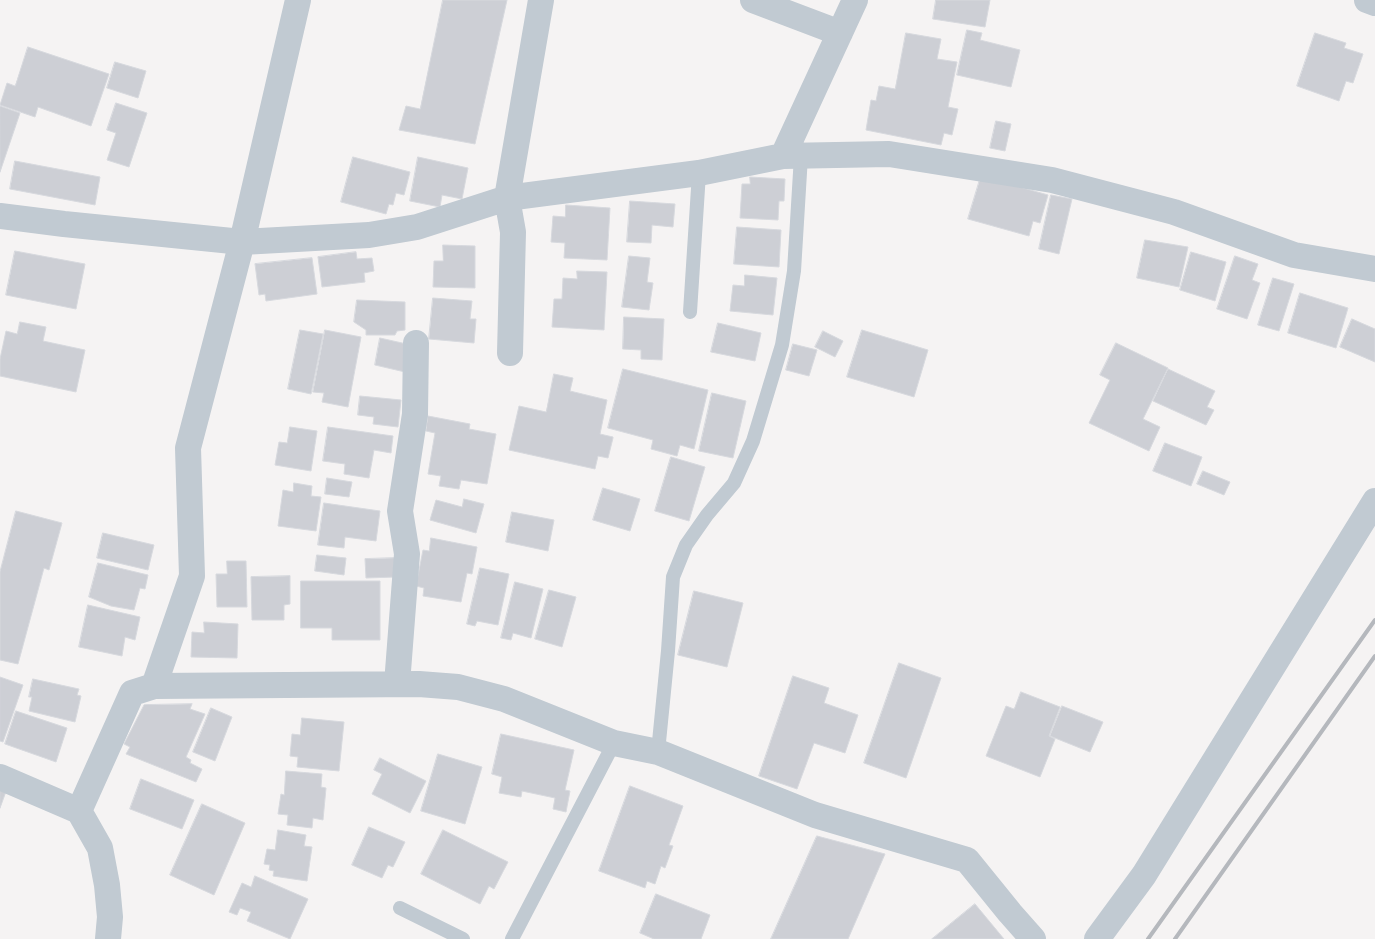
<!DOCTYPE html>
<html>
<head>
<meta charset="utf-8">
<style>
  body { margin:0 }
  canvas { display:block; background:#f5f3f3 }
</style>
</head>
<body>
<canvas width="1375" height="939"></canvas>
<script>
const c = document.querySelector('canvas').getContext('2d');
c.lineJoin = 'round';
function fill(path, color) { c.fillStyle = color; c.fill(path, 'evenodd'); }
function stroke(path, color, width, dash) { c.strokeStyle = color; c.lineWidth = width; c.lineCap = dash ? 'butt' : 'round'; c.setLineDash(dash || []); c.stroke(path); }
const building = new Path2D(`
  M443,0H507L475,144L399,130L406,106L420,109Z
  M936,0H990L985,27L933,19Z
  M967,30L982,33L980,40L1020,50L1011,87L957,75Z
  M906,33L941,39L937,59L957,62L948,107L958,109L952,135L944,133L941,145L866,130L871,100L876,101L879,86L895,89Z
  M1315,33L1346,43L1344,48L1363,54L1353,83L1346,81L1339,101L1297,86Z
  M28,47L109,74L91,126L38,107L35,117L0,105L7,83L15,86Z
  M115,62L146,71L138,98L107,88Z
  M116,103L147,113L129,167L107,160L116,133L107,130Z
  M0,106L20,113L0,172Z
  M996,121L1011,124L1005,151L990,148Z
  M353,157L410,172L404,195L396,193L393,205L389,204L386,214L341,202Z
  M418,157L468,168L462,199L442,195L440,207L410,201Z
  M15,161L100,177L95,205L10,189Z
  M981,176L1048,195L1040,223L1033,221L1029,236L968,219Z
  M750,177L785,179L784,201H779L778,220L740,218L742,184H750Z
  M1051,195L1072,199L1059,254L1039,249Z
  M630,201L675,204L673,227L652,225L651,243L627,242Z
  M566,205L610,208L607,260L564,258L565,243L551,242L553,216L565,217Z
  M737,227L781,230L779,267L734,264Z
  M1145,240L1188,247L1179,287L1137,278Z
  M443,245L475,246V288L433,287L434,261H443Z
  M15,251L85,264L76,309L6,295Z
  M356,252L357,259L372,258L374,271L364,273L365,282L322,287L318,257Z
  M1191,252L1226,262L1215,301L1180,290Z
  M629,256L650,258L647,282L653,283L649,310L622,307Z
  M1235,256L1258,264L1252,280L1260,283L1247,319L1217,309Z
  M312,258L317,294L266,301L265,294L259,295L255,264Z
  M577,271L607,272L604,330L552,327L554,299H562L563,278L577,279Z
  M745,275L777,278L773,315L730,311L733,285L744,286Z
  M1273,278L1294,284L1279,331L1258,325Z
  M1300,293L1348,308L1336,348L1288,333Z
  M433,298L472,301L470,319H476L474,343L429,339Z
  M357,300L405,302V330L397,331L395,335H366V330L354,322Z
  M624,317L664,319L662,360L641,359V350L623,349Z
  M1352,319L1375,329V362L1340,347Z
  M20,322L46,327L43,341L85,350L76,392L0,376V359L6,331L17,334Z
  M718,323L761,333L755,361L711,352Z
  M300,330L323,334L311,394L288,389Z
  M325,330L361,337L348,407L322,402L324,393L313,392Z
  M862,330L928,350L914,397L847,377Z
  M823,331L843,341L835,357L815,347Z
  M380,338L411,345L405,372L375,365Z
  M1116,343L1168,368L1143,419L1160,427L1149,451L1089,423L1110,380L1100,375Z
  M793,344L817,350L809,376L786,370Z
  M623,369L708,390L694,449L680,445L677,456L651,449L653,440L608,428Z
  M1168,369L1215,391L1207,407L1214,410L1206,425L1153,401Z
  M554,374L573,378L570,391L607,400L600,434L613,437V438L608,458L598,456L595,469L509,450L519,406L546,412Z
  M712,393L746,401L733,458L699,451Z
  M360,396L401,400L398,427L373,424L374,417L358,415Z
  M428,416L470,424L469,429L496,434L487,484L461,480L459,489L439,486L441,476L428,474L435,433L426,431Z
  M290,427L317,431L311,471L275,465L279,442L287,443Z
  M328,427L393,436L391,453L374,450L369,478L344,474L345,464L323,461Z
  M1165,443L1202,457L1191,486L1153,471Z
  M671,457L705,467L689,521L655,511Z
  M1203,471L1230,482L1224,495L1197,484Z
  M327,478L352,482L349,497L325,494Z
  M294,483L312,486L311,496L321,497L316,531L278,526L283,490L293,492Z
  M603,488L640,499L630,531L593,520Z
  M464,499L484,504L476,533L430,520L436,500L462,507Z
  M324,503L380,511L376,541L345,537L344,548L318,545Z
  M16,511L62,523L49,570L44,568L18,664L0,660V572Z
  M512,512L554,520L548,551L506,542Z
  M103,533L154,545L148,570L97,558Z
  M431,538L477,547L472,574L467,573L461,602L423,596L424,588L416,586L423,550L429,551Z
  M317,555L346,558L344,575L315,571Z
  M395,558L396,577L366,578L365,559Z
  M227,561H246L247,607H217L216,574H227Z
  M98,563L148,575L145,589L140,588L134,610L111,606L89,597Z
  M480,568L509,574L498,625L477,621L475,626L467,624Z
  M290,576V604L284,605V620H252L251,577Z
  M301,581H380V640H332V628H301Z
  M515,582L543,589L531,638L513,633L511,640L501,638Z
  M549,590L576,597L562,647L535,639Z
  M694,591L743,603L727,667L678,655Z
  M88,605L140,617L135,640L125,637L122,656L79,647Z
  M204,622L238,624L237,658L191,657L192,632L204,633Z
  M899,663L941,678L906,778L864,763Z
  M793,676L829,688L824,703L858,715L845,753L814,743L797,789L759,776Z
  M0,677L23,685L3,742L0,741Z
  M33,679L79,689L77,695L81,696L75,722L29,711L32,697H29Z
  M1021,692L1060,707L1049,736L1055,739L1040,777L986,756L1006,706L1014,709Z
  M192,704L190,709L205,714L186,757L191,760L190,763L202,769L196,782L126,754L130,747L124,744L144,705Z
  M1062,706L1103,722L1090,752L1050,736Z
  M211,708L232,717L215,761L193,752Z
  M16,711L67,728L56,762L5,744Z
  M302,718L344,722L339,771L297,767L298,757L290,756L292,734L300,735Z
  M501,734L574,750L565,790L570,791L566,812L553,809L555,798L522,791L521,797L499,793L502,777L492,774Z
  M438,754L482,767L465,824L421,811Z
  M380,758L426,781L410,813L372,794L382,774L374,770Z
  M286,771L322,774L321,787L326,788L323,820L313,818L312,828L287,825L288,815L278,814L281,794L284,795Z
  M141,779L194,800L182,829L130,809Z
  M0,783L8,786L0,808Z
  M630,786L683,806L669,845L673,846L665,868L661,866L655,884L647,881L645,888L599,871Z
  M202,804L245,823L214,895L170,875Z
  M369,827L405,842L393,867L388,865L382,878L352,865Z
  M278,830L306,835L304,846L312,847L307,881L273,876L274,871L269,870L270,865L264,864L267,849L275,850Z
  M443,830L508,862L494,889L489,886L480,904L421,874Z
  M817,836L885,854L848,939H771Z
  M255,876L308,899L290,939L247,921L251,912L240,908L237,915L229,912L242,883L251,887Z
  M656,894L710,915L701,939H654L640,933Z
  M975,904L1004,939H932Z`);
const service = new Path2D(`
  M690,312L699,173
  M658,752L668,651L673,577L686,545L707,515L734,483L753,441L782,345L794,271L801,156
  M400,908L463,939
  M512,939L614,743`);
const minor = new Path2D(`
  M753,0L840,33
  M1367,0L1375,3
  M783,156L855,0
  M0,216L64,224L242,242L369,235L417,227L507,198L699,173L783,156L889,154L1052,180L1174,212L1294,255L1375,269
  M510,353L513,232L507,198L541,0
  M397,684L407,554L400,511L415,414L416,343
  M154,686L192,576L188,448L242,242L298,0
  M0,777L79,811L100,848L107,885L110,917L108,939
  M79,811L132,693L154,686L419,684L458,687L504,699L614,743L658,752L815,815L967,860L1010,913L1033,939
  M1097,939L1144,875L1375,501`);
const rail = new Path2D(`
  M1148,939L1375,620
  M1175,939L1375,656`);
fill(building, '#cdcfd5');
stroke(building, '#d7d9de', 1);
stroke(service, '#c1cad2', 14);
stroke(minor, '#c1cad2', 26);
stroke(rail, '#b5b8bd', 4);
</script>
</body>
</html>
